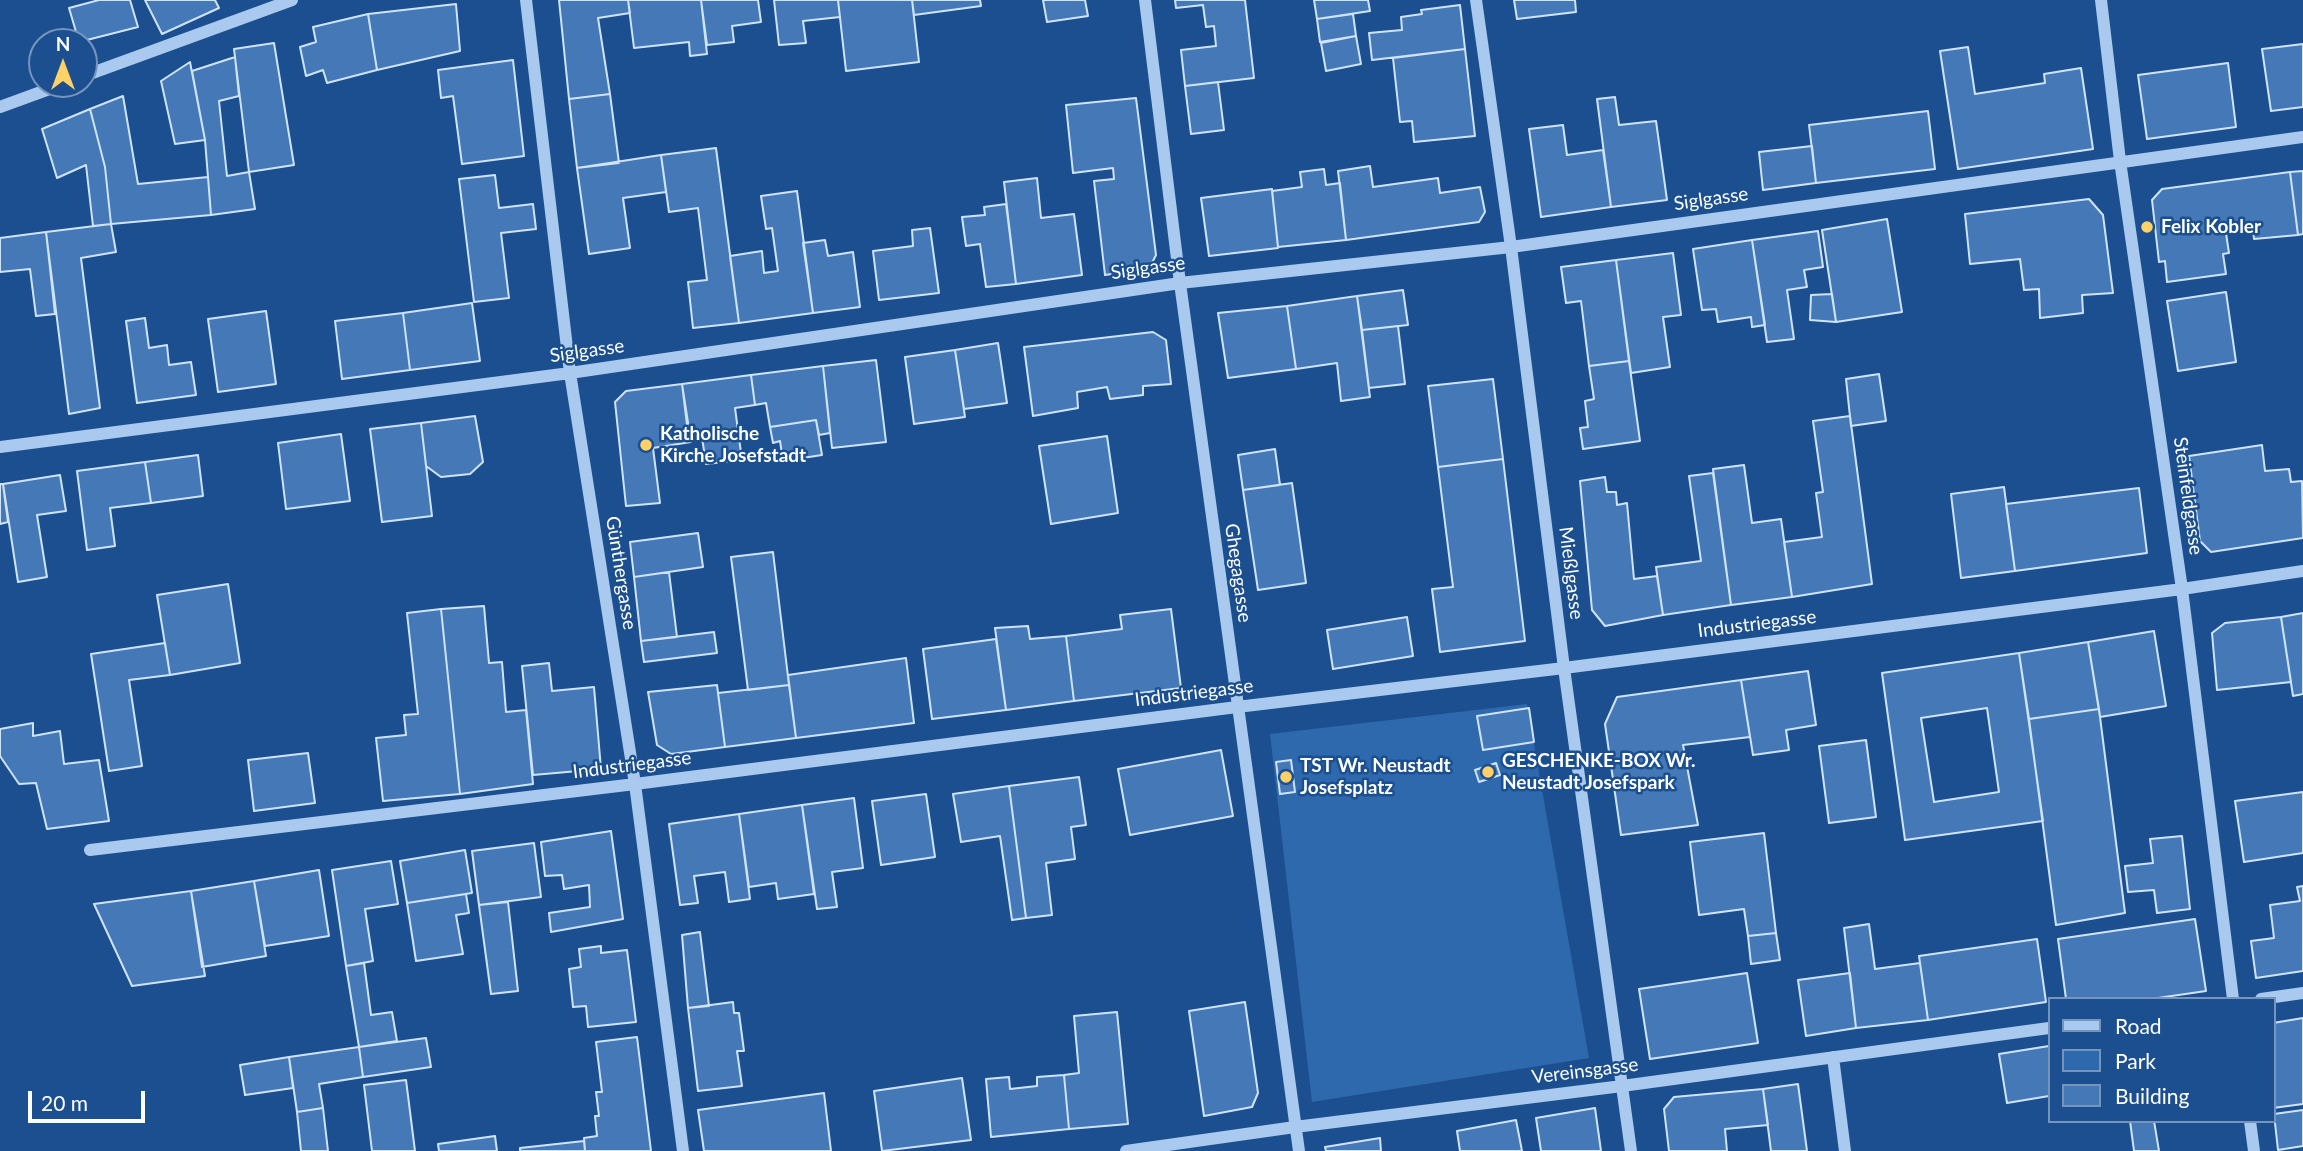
<!DOCTYPE html>
<html>
<head>
<meta charset="utf-8">
<style>
  body { margin:0 }
  #map { position:relative; width:2303px; height:1151px; overflow:hidden; background:#1b4f8f; font-family:Lato,sans-serif }
  canvas { display:block }
  .legend { position:absolute; left:2048px; top:997px; width:228px; height:126px; box-sizing:border-box; background:#1b4f8f; border:2px solid #7695bc; margin:0; padding:9px 12px; list-style:none; font-size:21px; color:#fff }
  .legend li { display:flex; align-items:center; gap:14px; height:35px }
  .legend b { width:35px; border:2px solid #7695bc }
  .north { position:absolute; left:28px; top:28px; width:70px; height:70px; box-sizing:border-box; background:#1b4f8f; border:2px solid #7695bc; border-radius:50%; rotate:0deg; font-size:19px; font-weight:700; line-height:28px; text-align:center; color:#fff }
  .north::after { content:''; display:block; margin:auto; width:24px; height:32px; background:#ffd166; clip-path:polygon(50% 0,100% 100%,50% 72%,0 100%) }
  .scale { position:absolute; left:28px; top:1091px; width:117px; height:32px; box-sizing:border-box; border:4px solid #fff; border-top:0; padding-left:9px; font-size:21px; line-height:24px; white-space:nowrap; color:#fff; -webkit-text-stroke:5px #1b4f8f; paint-order:stroke }
</style>
</head>
<body>
<div id="map">
<canvas width="2303" height="1151"></canvas>
<ul class="legend">
<li><b style="height:9px;background:#a9c9ee"></b>Road</li>
<li><b style="height:19px;background:#2e69ad"></b>Park</li>
<li><b style="height:19px;background:#4478b7"></b>Building</li>
</ul>
<div class="north">N</div>
<div class="scale">20 m</div>
</div>
<script>
const c = document.querySelector('canvas').getContext('2d');
c.lineJoin = 'round';
function fill(path, color) { c.fillStyle = color; c.fill(path, 'evenodd'); }
function stroke(path, color, width, dash) { c.strokeStyle = color; c.lineWidth = width; c.lineCap = dash ? 'butt' : 'round'; c.setLineDash(dash || []); c.stroke(path); }
function drawText(font, color, halo, rows, align = 'center') {
  c.font = font + ' Lato,sans-serif'; c.lineWidth = 5; c.setLineDash([]); c.textBaseline = 'middle'; c.strokeStyle = halo; c.fillStyle = color; for (const [text, x, y, turn = 0] of rows) {
    c.save(); c.translate(x, y); c.rotate((+turn || 0) * Math.PI / 180); c.textAlign = isNaN(turn) ? turn : align; if (halo) c.strokeText(text, 0, 0); c.fillText(text, 0, 0); c.restore();
  }
}
const green = new Path2D(`
  M1527,704L1589,1058L1312,1102L1270,734Z`);
const building = new Path2D(`
  M99,0H130L138,27L79,42L69,8Z
  M145,0H215L219,8L162,34Z
  M559,0H628L630,13L598,18L610,94L569,99Z
  M628,0H701L707,54L690,56L689,42L634,48Z
  M701,0H758L761,22L732,26L734,42L707,45Z
  M774,0H838L840,17L803,21L806,43L779,45Z
  M838,0H912L919,62L846,71Z
  M912,0H980L981,6L914,15Z
  M1043,0H1085L1088,16L1047,22Z
  M1175,0H1245L1254,78L1185,86L1181,50L1216,46L1214,26L1206,27L1203,5L1176,8Z
  M1314,0H1368L1370,11L1317,19Z
  M1514,0H1575L1576,12L1517,19Z
  M456,4L460,51L377,70L368,14Z
  M1460,5L1465,49L1372,60L1369,33L1402,30L1401,17L1422,14L1421,10Z
  M368,14L377,70L327,83L323,70L306,76L300,47L316,42L313,27Z
  M1353,14L1356,36L1320,42L1317,19Z
  M1356,36L1361,64L1326,71L1321,43Z
  M274,43L294,165L249,172L234,49Z
  M2303,44V107L2271,111L2262,49Z
  M1968,47L1975,94L2045,83L2044,74L2081,68L2093,149L1958,169L1940,51Z
  M1465,49L1475,136L1414,142L1412,121L1400,122L1393,58Z
  M235,57L239,96L219,101L227,176L249,172L255,209L211,215L205,140L192,71Z
  M513,60L524,156L462,164L453,96L441,98L438,70Z
  M190,62L205,140L175,144L161,81Z
  M2228,63L2236,127L2147,139L2138,75Z
  M1218,82L1224,130L1191,134L1185,86Z
  M610,94L619,163L577,168L569,99Z
  M123,96L138,184L208,177L211,215L111,224L105,167L90,109Z
  M1615,97L1619,125L1656,121L1667,200L1611,207L1597,99Z
  M1136,98L1156,255L1149,269L1105,275L1094,181L1114,179L1113,168L1073,173L1066,105Z
  M90,109L105,167L111,224L93,226L86,165L57,178L42,129Z
  M1928,111L1935,169L1816,183L1809,125Z
  M1563,125L1567,155L1603,150L1611,207L1541,217L1529,129Z
  M1812,146L1816,183L1763,190L1759,152Z
  M716,148L739,323L693,328L688,282L707,280L698,208L669,212L661,155Z
  M661,155L666,192L623,198L630,248L589,254L577,168Z
  M1370,166L1373,187L1438,178L1440,193L1480,187L1485,212L1479,222L1346,240L1338,171Z
  M1324,169L1326,185L1340,183L1346,240L1278,247L1272,191L1302,187L1300,172Z
  M2303,171V234L2298,235L2290,172Z
  M2290,172L2298,235L2254,239L2253,230L2226,233L2229,253L2223,254L2226,274L2167,282L2165,261L2159,262L2152,200L2162,189Z
  M495,175L499,208L533,204L536,229L501,233L509,298L474,302L459,179Z
  M1037,178L1041,218L1074,214L1082,275L1016,284L1004,182Z
  M1272,189L1278,248L1209,256L1201,198Z
  M797,191L813,313L739,323L730,256L762,251L764,273L778,271L772,228L766,229L761,196Z
  M2089,199L2103,215L2113,293L2082,295L2083,313L2040,318L2039,289L2024,290L2020,259L1970,264L1965,214Z
  M1006,204L1016,284L986,287L980,244L966,246L962,217L985,215L984,207Z
  M1887,219L1902,312L1836,322L1822,230Z
  M111,224L116,252L81,258L100,408L69,414L46,232Z
  M930,228L939,293L879,300L873,251L913,246L912,230Z
  M1818,231L1823,267L1804,270L1807,287L1787,290L1794,339L1767,342L1752,240Z
  M46,232L55,314L36,316L30,269L0,272V238Z
  M825,240L828,256L853,252L860,307L813,313L803,243Z
  M1752,240L1765,325L1752,327L1751,317L1718,322L1716,309L1702,310L1693,249Z
  M1673,253L1681,315L1663,317L1670,367L1631,373L1616,260Z
  M1616,260L1629,361L1589,366L1581,301L1566,303L1561,267Z
  M1403,290L1408,325L1362,330L1357,296Z
  M2226,292L2236,362L2178,371L2167,301Z
  M1832,294L1836,322L1810,320L1811,295Z
  M1357,296L1370,397L1341,401L1337,363L1296,369L1287,306Z
  M472,303L480,361L410,370L403,313Z
  M1287,306L1296,369L1228,378L1218,313Z
  M266,311L276,384L218,392L208,319Z
  M403,313L410,370L342,379L335,321Z
  M145,318L149,348L167,345L169,365L191,362L196,395L137,403L126,321Z
  M1398,326L1405,384L1369,388L1362,330Z
  M1153,332L1166,340L1171,384L1143,386V395L1110,399L1107,387L1077,392L1078,408L1033,416L1024,347Z
  M998,343L1007,403L964,409L955,350Z
  M955,350L965,417L914,424L905,357Z
  M876,360L886,442L832,448L823,366Z
  M1629,361L1640,441L1583,449L1580,428L1588,427L1585,401L1594,399L1589,366Z
  M823,366L830,433L819,435L816,420L770,427L766,403L755,405L751,375Z
  M1879,374L1886,421L1851,426L1846,379Z
  M751,375L755,405L735,408L742,460L706,464L701,431L688,433L682,384Z
  M1493,379L1503,459L1438,467L1428,386Z
  M682,384L691,442L653,448L660,503L626,506L615,402L626,391Z
  M475,416L483,462L470,474L441,477L426,466L421,423Z
  M1850,416L1872,584L1792,597L1784,542L1822,537L1816,493L1823,492L1813,421Z
  M816,420L822,455L783,461L780,441L773,443L770,427Z
  M421,423L432,516L382,522L370,429Z
  M341,434L350,501L286,509L278,443Z
  M1107,436L1118,513L1051,524L1039,446Z
  M2262,445L2265,471L2289,469L2291,482L2302,481L2303,538L2211,552L2200,541L2189,456Z
  M1275,449L1280,485L1243,490L1238,455Z
  M198,455L203,496L151,503L145,462Z
  M1503,459L1525,641L1440,652L1432,589L1453,587L1438,467Z
  M145,462L151,503L110,508L115,546L87,550L77,471Z
  M1744,465L1752,523L1781,519L1792,597L1731,605L1713,469Z
  M1713,473L1731,605L1663,615L1656,567L1701,561L1689,476Z
  M60,475L66,511L37,515L47,577L18,582L3,484Z
  M1605,477L1607,492H1616L1617,505L1627,503L1634,579L1657,576L1663,615L1605,626L1592,610L1580,481Z
  M1292,483L1306,583L1258,590L1243,490Z
  M0,484H3L8,522L0,524Z
  M2004,487L2015,571L1961,578L1951,494Z
  M2139,488L2147,553L2015,571L2006,504Z
  M698,533L703,567L634,577L630,542Z
  M773,552L789,685L748,690L731,557Z
  M669,572L677,637L641,641L634,577Z
  M228,584L240,663L170,675L157,595Z
  M484,606L489,663L502,662L506,712L526,710L533,784L460,794L441,609Z
  M441,609L460,794L383,801L376,738L406,735L404,715L418,714L407,613Z
  M1171,609L1181,688L1074,701L1066,636L1122,629L1120,615Z
  M2303,613V694L2293,696L2281,617Z
  M1407,617L1413,656L1333,669L1327,630Z
  M2281,617L2291,682L2217,690L2212,633L2225,623Z
  M1028,626L1030,639L1066,636L1074,701L1006,710L995,628Z
  M2154,631L2166,706L2100,717L2088,642Z
  M714,632L717,653L644,662L641,641Z
  M996,639L1006,710L932,719L923,649Z
  M2088,642L2099,709L2029,719L2019,653Z
  M165,643L170,675L129,680L142,766L109,771L91,654Z
  M2019,653L2043,821L1905,840L1882,673ZM1987,708L1999,792L1934,802L1921,718Z
  M906,658L914,723L796,738L788,675Z
  M549,663L552,691L594,687L601,769L533,775L522,666Z
  M1808,671L1816,725L1786,730L1789,750L1753,755L1741,680Z
  M1741,680L1750,737L1683,745L1698,825L1621,835L1605,724L1617,697Z
  M717,685L725,747L671,754L657,745L648,692Z
  M789,685L796,738L725,747L718,693Z
  M1529,708L1534,742L1483,750L1477,716Z
  M2099,709L2125,913L2056,925L2029,719Z
  M33,723V736L60,731L64,764L99,760L109,821L47,829L36,783L19,784L0,756V729Z
  M1866,740L1876,817L1829,823L1819,746Z
  M1221,750L1233,816L1130,835L1118,769Z
  M308,753L315,803L254,811L248,760Z
  M1291,760L1295,792L1280,794L1276,762Z
  M1496,763L1500,775L1479,782L1475,770Z
  M1079,777L1086,825L1071,827L1075,859L1046,863L1052,915L1026,918L1009,786Z
  M1009,786L1026,918L1012,920L1000,836L961,842L953,794Z
  M2303,792V853L2244,862L2235,801Z
  M926,794L935,857L881,865L872,801Z
  M854,798L863,868L832,872L837,907L817,909L802,805Z
  M802,805L814,894L778,899L776,883L749,887L739,814Z
  M739,814L750,899L729,902L725,872L694,876L698,903L680,905L669,824Z
  M611,831L623,919L551,932L549,913L590,907L589,885L564,889L562,875L545,876L541,842Z
  M1764,833L1776,933L1748,936L1744,909L1699,915L1690,842Z
  M2182,836L2190,909L2157,913L2154,890L2128,892L2125,866L2153,863L2150,839Z
  M534,843L541,897L479,905L472,851Z
  M465,850L472,893L407,903L400,861Z
  M391,861L398,904L365,909L373,961L346,966L332,870Z
  M319,870L329,936L265,946L254,881Z
  M254,881L266,956L202,967L191,891Z
  M2303,886V971L2256,978L2251,941L2274,938L2270,905L2300,901L2297,887Z
  M191,891L205,976L132,986L94,904Z
  M466,894L469,913L456,915L463,954L416,961L407,903Z
  M508,902L518,991L491,994L479,905Z
  M2195,919L2206,991L2151,999H2066L2058,939Z
  M1869,924L1875,969L1920,963L1928,1020L1856,1028L1844,928Z
  M700,932L709,1006L688,1008L682,935Z
  M1776,933L1780,960L1751,964L1748,936Z
  M2037,939L2046,1002L1928,1020L1919,956Z
  M601,946V953L627,950L636,1022L588,1027L586,1006L573,1007L569,969L581,967L579,949Z
  M364,963L371,1015L392,1012L397,1041L359,1047L346,966Z
  M1747,973L1758,1043L1650,1059L1639,989Z
  M1850,973L1856,1028L1806,1036L1798,980Z
  M733,1002L734,1013H739L744,1051H737L742,1086L698,1091L688,1008Z
  M1245,1002L1258,1093L1252,1107L1204,1116L1189,1011Z
  M1117,1012L1128,1124L1069,1129L1064,1075L1079,1073L1074,1016Z
  M2303,1018V1104L2273,1108V1023Z
  M637,1037L651,1151H585L584,1138L597,1136L595,1116H599L596,1092H602L596,1042Z
  M426,1038L431,1067L363,1077L359,1047Z
  M2049,1046V1096L2007,1103L1999,1054Z
  M359,1047L363,1077L319,1084L323,1108L297,1112L289,1057Z
  M289,1057L293,1088L245,1095L240,1065Z
  M1064,1075L1069,1129L991,1137L986,1079L1009,1077L1010,1089L1037,1086V1077Z
  M962,1078L971,1140L882,1151L874,1091Z
  M406,1080L415,1151H372L364,1085Z
  M1798,1084L1807,1151H1771L1763,1089Z
  M1763,1089L1768,1125L1725,1129L1727,1151H1669L1664,1109L1674,1097Z
  M824,1093L831,1151H704L698,1110Z
  M323,1108L328,1151H301L297,1112Z
  M1595,1108L1601,1151H1541L1536,1118Z
  M2303,1110V1146L2278,1150L2274,1114Z
  M1516,1120L1522,1151H1460L1457,1131Z
  M2130,1121H2154L2159,1151H2134Z
  M495,1136L497,1151H439L438,1144Z
  M1380,1138L1381,1151H1326L1325,1147Z
  M584,1141L585,1151H520V1148Z`);
const minor = new Path2D(`
  M526,0L570,373L635,784L683,1151
  M1145,0L1180,283L1299,1151
  M1476,0L1511,247L1564,668L1631,1151
  M2101,0L2120,161L2182,589L2233,999
  M84,76L292,0
  M0,107L63,84
  M0,447L570,373L1180,283L1511,247L2303,137
  M90,850L635,784L1237,707L1564,668L2182,589L2303,571
  M2261,999L2303,993
  M1833,1057L1845,1151
  M2250,1121L2254,1151
  M1126,1151L1295,1127L1622,1086L2049,1028`);
const markers = [
  [2147,227,7,"#ffd166"],
  [646,445,7,"#ffd166"],
  [1488,772,7,"#ffd166"],
  [1286,777,7,"#ffd166"]
];
const streetNames = [
  ["Siglgasse",1711,199,-8],
  ["Siglgasse",1148,268,-8],
  ["Siglgasse",587,351,-8],
  ["Steinfeldgasse",2188,496,82],
  ["Günthergasse",621,573,81],
  ["Ghegagasse",1238,573,82],
  ["Mießlgasse",1571,573,83],
  ["Industriegasse",1757,624,-7],
  ["Industriegasse",1194,693,-7],
  ["Industriegasse",632,765,-7],
  ["Vereinsgasse",1585,1071,-7]
];
const poiNames = [
  ["Felix Kobler",2161,227],
  ["Katholische",660,434],
  ["Kirche Josefstadt",660,456],
  ["GESCHENKE-BOX Wr.",1502,761],
  ["Neustadt Josefspark",1502,783],
  ["TST Wr. Neustadt",1300,766],
  ["Josefsplatz",1300,788]
];
fill(green, '#2e69ad');
fill(building, '#4478b7');
stroke(building, '#cfe3fa', 2);
stroke(minor, '#a9c9ee', 12);
for (const [x, y, r, color] of markers) { const dot = new Path2D(); dot.arc(x, y, r, 0, 2 * Math.PI); c.fillStyle = color; c.fill(dot); stroke(dot, '#1b4f8f', 2.5); }
drawText('19px', '#fff', '#1b4f8f', streetNames);
drawText('bold 19px', '#fff', '#1b4f8f', poiNames, 'left');
</script>
</body>
</html>
